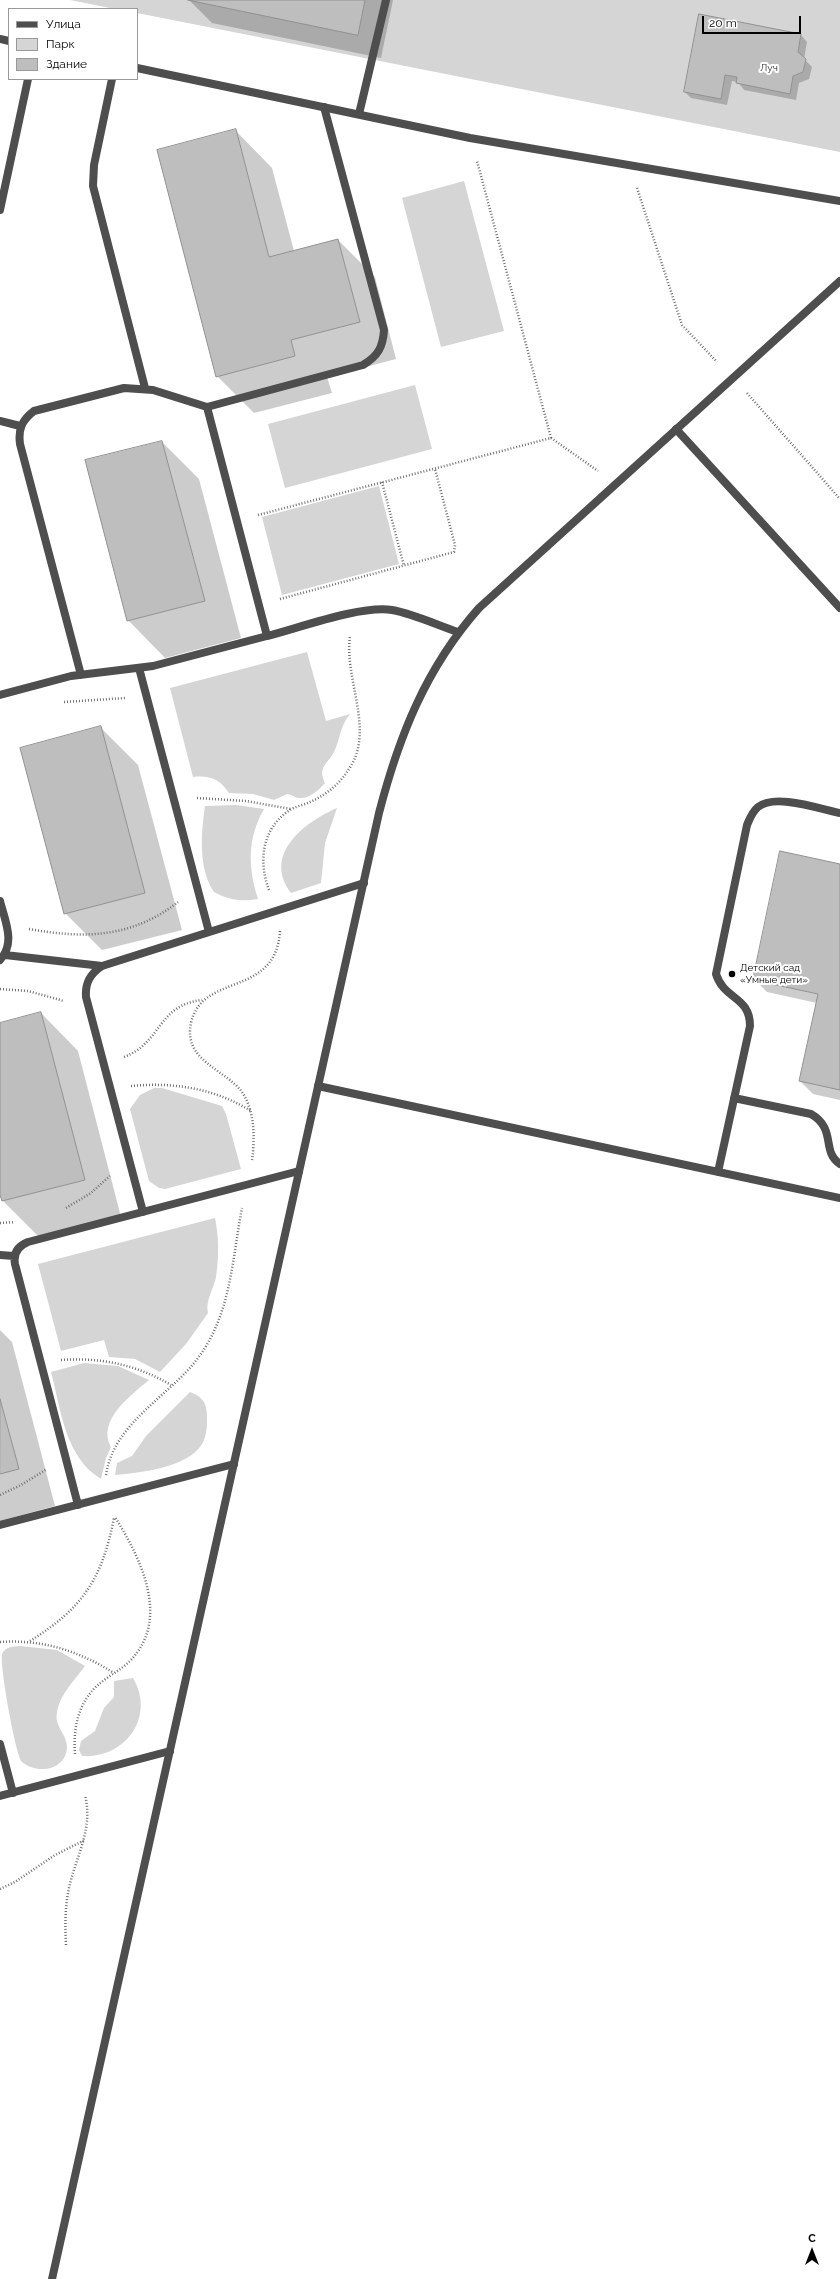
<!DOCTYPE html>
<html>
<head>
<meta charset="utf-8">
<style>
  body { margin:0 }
  #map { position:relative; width:840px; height:2279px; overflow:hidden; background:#fff; font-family:Raleway,sans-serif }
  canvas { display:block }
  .legend { position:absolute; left:8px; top:8px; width:130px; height:72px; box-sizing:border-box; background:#fff; border:1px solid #999; margin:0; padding:5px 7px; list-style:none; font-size:12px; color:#000 }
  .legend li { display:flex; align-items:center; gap:8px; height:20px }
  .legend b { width:20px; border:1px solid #999 }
  .north { position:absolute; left:792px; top:2231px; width:40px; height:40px; -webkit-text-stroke:3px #fff; paint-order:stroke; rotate:0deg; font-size:11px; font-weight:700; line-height:16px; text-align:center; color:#000 }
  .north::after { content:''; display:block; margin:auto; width:14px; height:18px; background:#000; clip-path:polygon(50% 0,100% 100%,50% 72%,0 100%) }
  .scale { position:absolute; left:702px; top:16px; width:99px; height:18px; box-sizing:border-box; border:2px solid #000; border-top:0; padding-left:5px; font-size:12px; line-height:14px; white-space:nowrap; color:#000; -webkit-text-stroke:3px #fff; paint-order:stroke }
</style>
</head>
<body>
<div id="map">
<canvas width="840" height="2279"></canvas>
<ul class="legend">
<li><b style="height:5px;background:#4e4e4e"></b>Улица</li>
<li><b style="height:11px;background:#d5d5d5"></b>Парк</li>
<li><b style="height:11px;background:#bebebe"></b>Здание</li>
</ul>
<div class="north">С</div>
<div class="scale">20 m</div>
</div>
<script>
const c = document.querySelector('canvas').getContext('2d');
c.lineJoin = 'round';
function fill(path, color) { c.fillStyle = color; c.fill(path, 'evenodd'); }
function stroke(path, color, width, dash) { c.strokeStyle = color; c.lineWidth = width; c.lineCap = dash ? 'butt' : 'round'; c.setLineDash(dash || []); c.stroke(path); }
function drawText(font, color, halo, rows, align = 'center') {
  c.font = font + ' Raleway,sans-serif'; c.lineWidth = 4; c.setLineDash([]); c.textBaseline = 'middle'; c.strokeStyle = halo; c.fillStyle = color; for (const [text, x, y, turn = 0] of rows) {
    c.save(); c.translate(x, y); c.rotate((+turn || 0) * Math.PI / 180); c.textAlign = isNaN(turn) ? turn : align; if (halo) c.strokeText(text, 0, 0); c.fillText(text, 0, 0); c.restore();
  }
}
const green = new Path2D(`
  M70,0H840V152L137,13V9H115Z
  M464,181L504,331L441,347L402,198Z
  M415,385L432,449L285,488L268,424Z
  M379,486L399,564L282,595L262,517Z
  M307,652L326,721L350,714C340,726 340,739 334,752C331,758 326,762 323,768C321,773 323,779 325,783C319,790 309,799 299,798C295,798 291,794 287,794L274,800L253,794L229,793C220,779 209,775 193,777L170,688Z
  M236,805L264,809C247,839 248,867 258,899C241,902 229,900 214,892C198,868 201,833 205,806Z
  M337,808L325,843L321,883L291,893C262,854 305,822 337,808Z
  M154,1088H162L222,1106L226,1114L241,1169L165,1189L159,1188L149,1181L130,1109L140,1095Z
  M215,1218C219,1237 219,1257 216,1277C214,1288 205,1301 208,1313L186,1344L160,1372L135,1359L109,1357L104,1340L61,1351L38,1264Z
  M84,1363L118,1366L149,1380C131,1395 96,1421 111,1447L106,1458L101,1479C65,1457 61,1410 51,1372Z
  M190,1392C203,1397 207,1403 207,1417C207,1426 207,1435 202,1444C189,1467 140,1473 115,1475L117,1463L132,1456L146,1436Z
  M20,1646L57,1650L85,1666C75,1680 59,1695 57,1713C54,1726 67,1734 67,1747C66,1771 36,1775 21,1761C14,1745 0,1668 2,1654C6,1646 12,1647 20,1646Z
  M133,1678C156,1717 125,1759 82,1756L79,1750L81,1741L95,1731L104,1708L114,1697V1681Z`);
const shadow = new Path2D(`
  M189,0H393L381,58L212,23Z
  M700,16L801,35L807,42L804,59L812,67L809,79L799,83L796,100L744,90L738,82L732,81L727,105L691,98L685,92Z
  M235,130L272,168L294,251L338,240L375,277L396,359L327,377L332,393L254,413L217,376Z
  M162,442L199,479L241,638L165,658L128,620Z
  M101,728L138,765L182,930L102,950L65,913Z
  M840,865V1100L813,1094L800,1081L817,1003L767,992L754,979Z
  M41,1013L78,1051L121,1217L40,1238L3,1201L0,1191V1024Z
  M0,1330L12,1342L55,1506L0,1521Z`);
const building = new Path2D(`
  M188,0H365L358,35Z
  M699,14L801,34L798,52L806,59L803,72L793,76L790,94L736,83L737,77L725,75L721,99L684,92Z
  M236,129L269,257L338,239L360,322L291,340L295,356L216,377L157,150Z
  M162,441L205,601L127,621L85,460Z
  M101,726L145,893L64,914L20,748Z
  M780,851L840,864V1090L799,1081L818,994L753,980Z
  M41,1012L85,1180L2,1201L0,1195V1023Z
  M0,1399L19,1469L0,1474Z`);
const path = new Path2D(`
  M637,188L682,325L717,362
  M747,393L840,499
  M551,438L598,471
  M382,482L404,566
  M258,515L551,438L477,161
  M280,599L454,552L455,545L435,469
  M64,702L125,698
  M197,798L246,801L291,809
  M269,890C258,861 262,828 290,810C296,806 304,805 310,802C328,794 342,782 352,764C373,727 344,677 350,636
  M29,929C84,939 132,938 178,902
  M0,989L28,991L64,1001
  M124,1057C162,1043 157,1005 202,1000
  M131,1086C173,1082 214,1088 251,1111
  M252,1160C255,1139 255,1111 242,1092C225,1069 183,1061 191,1023C202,972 276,998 280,931
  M66,1208L91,1193L110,1176
  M0,1223L15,1222
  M61,1360C101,1357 137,1365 171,1385
  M106,1475C114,1422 169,1397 198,1358C231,1314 232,1260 242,1208
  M0,1495L21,1485L47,1469
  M30,1641C83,1608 102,1579 114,1518
  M0,1642C42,1639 79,1651 114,1673
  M75,1754C73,1728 78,1703 98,1685C108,1676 121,1670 130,1661C171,1619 141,1559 115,1517
  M0,1889L15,1882L55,1855L85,1840
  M66,1945C65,1927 65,1910 68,1893C74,1859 94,1831 85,1795`);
const service = new Path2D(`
  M112,79L94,165L93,186L145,388
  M359,114L386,0
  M207,407L363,365C378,356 383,347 384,330L324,107
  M0,421L20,426
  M676,429L840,608
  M267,636C299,628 361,605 392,610C414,614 437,625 458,632
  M139,668L209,932
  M0,695L71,676L153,666L267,636L207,407L153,390L124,388L34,411C22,420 18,429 20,444L81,675
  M0,901C5,921 16,943 0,960
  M5,955L102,966
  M318,1086L840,1198
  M734,1098L811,1114C837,1129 821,1152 840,1164
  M718,1172L750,1026C750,996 724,1000 716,974L747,825C750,818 752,812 758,807C775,793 820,809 840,813
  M143,1212L86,997C85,983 90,974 102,966L364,883
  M0,1255L14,1256
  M78,1505L15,1264C13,1253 18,1246 28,1242L299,1171
  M0,1525L234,1464
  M0,1744L13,1793
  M0,1796L170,1751`);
const minor = new Path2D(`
  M0,39L9,41
  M137,68L470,138L840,201
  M0,210L28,79
  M52,2279L379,813C399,736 426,668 479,608L840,281`);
const markers = [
  [732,974,4,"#000"]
];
const parkNames = [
  ["Луч",769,68]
];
const poiNames = [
  ["Детский сад",740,968],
  ["«Умные дети»",740,980]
];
fill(green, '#d5d5d5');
fill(shadow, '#0003');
fill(building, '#bebebe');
stroke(building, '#929292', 1);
stroke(path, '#707070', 2.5, [1, 2]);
stroke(service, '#4e4e4e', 8);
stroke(minor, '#4e4e4e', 8);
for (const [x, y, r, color] of markers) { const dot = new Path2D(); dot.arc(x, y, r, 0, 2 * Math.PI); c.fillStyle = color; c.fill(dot); stroke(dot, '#fff', 1.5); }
drawText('10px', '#2c2c2c', '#fff', parkNames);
drawText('10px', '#000', '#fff', poiNames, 'left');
</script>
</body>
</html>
